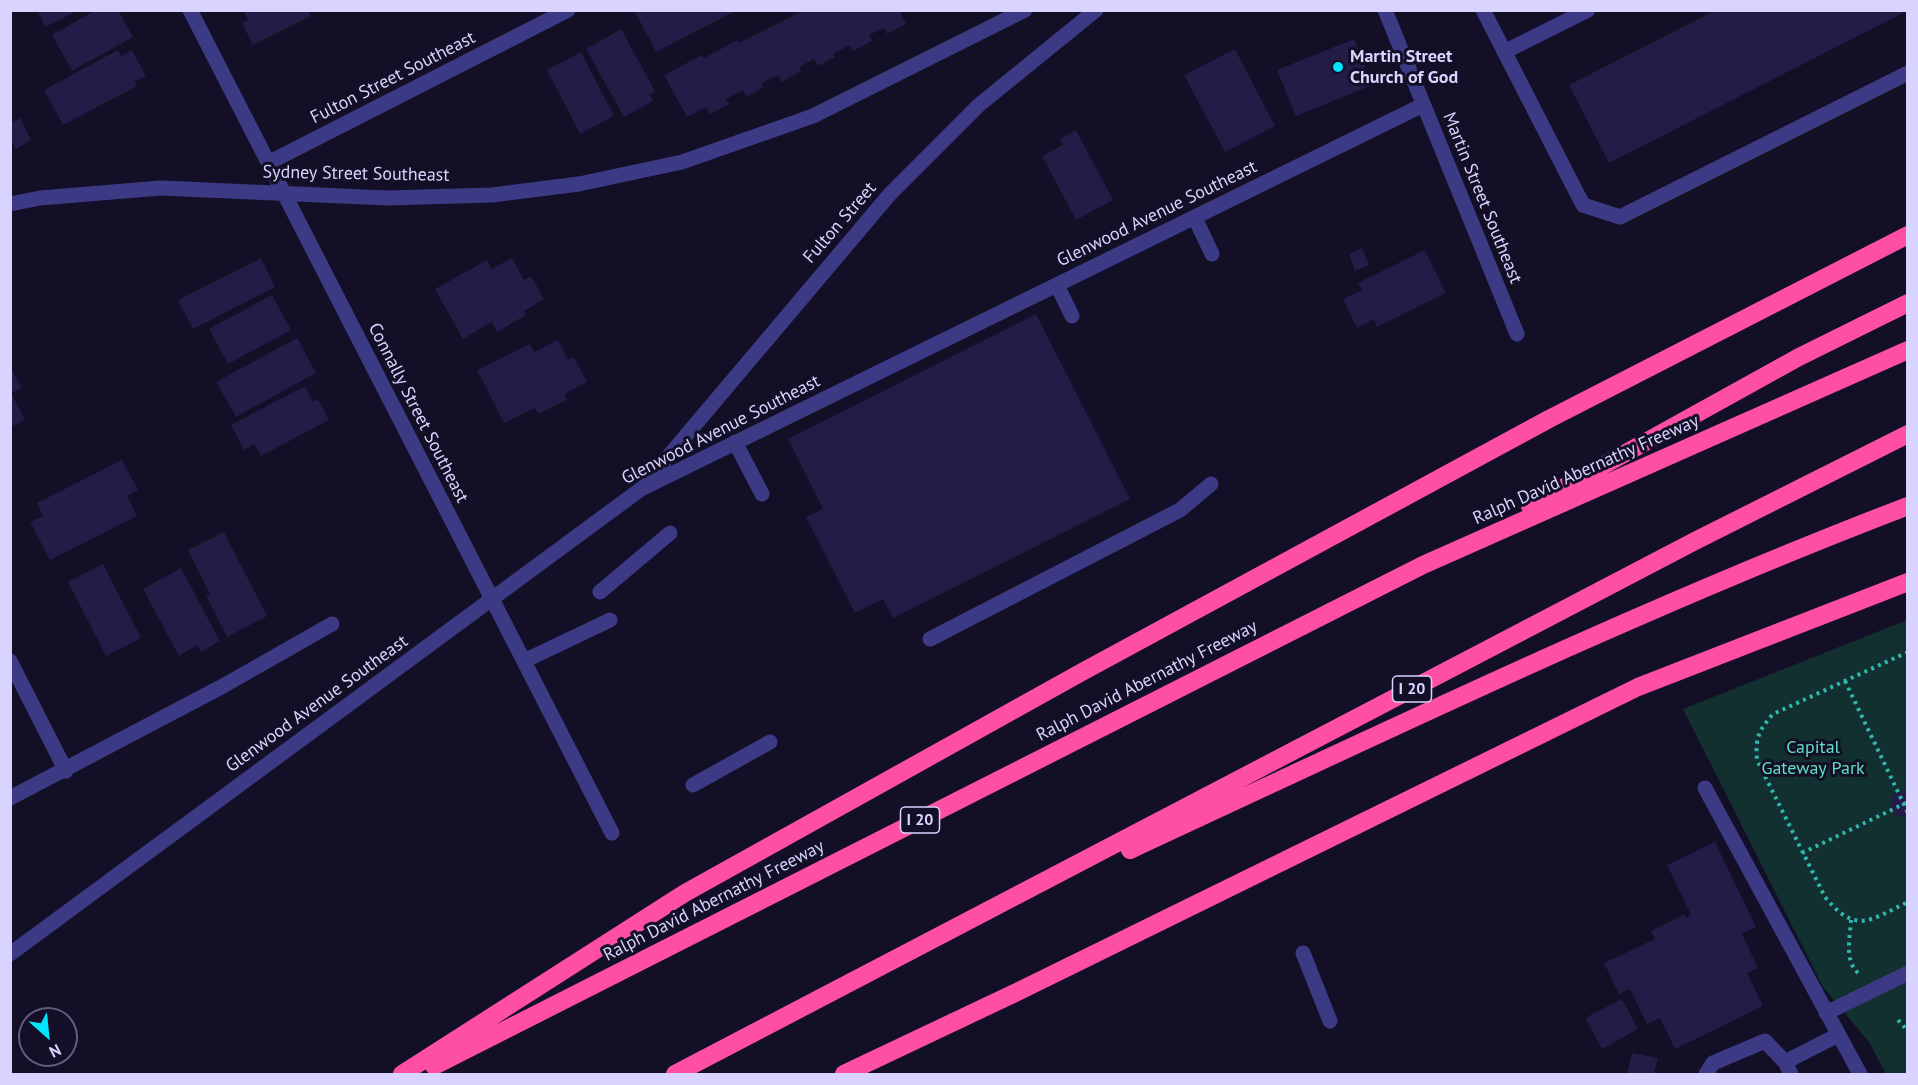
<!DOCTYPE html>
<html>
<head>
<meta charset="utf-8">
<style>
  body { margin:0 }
  #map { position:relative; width:1918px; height:1085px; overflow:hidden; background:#130f26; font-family:"PT Sans",sans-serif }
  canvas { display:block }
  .frame { position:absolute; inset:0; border:12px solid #d9d4ff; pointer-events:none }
  .north { position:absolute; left:18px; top:1007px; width:60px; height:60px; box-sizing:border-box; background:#130f26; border:2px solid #625e7d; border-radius:50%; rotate:153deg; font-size:16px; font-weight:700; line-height:24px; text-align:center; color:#d9d4ff }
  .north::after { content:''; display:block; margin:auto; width:21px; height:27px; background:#00e5ff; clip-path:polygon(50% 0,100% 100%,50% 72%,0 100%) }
</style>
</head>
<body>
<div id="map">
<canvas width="1918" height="1085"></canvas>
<div class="frame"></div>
<div class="north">N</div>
</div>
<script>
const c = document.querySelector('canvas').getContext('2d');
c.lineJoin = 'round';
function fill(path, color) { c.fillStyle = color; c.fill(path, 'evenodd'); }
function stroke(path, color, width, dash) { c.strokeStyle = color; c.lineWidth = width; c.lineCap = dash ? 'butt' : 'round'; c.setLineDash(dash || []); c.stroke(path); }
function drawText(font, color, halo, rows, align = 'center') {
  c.font = font + ' "PT Sans",sans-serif'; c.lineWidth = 6; c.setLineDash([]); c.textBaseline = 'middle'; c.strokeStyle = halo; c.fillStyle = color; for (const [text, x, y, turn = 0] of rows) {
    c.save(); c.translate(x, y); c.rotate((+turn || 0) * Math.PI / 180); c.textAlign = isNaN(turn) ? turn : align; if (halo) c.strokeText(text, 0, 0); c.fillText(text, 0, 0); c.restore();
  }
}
const green = new Path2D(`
  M1907,620V1074H1886L1869,1042L1823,987L1683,709Z`);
const building = new Path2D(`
  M37,10H79L45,27Z
  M96,10H118L133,37L72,71L52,35Z
  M243,10H308L311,16L253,45L242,23L248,20Z
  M634,10H737L656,52Z
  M804,10H899L906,24L887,34L884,28L869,35L872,41L853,51L850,45L833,54L835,57L818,66L814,59L799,67L801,71L782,82L778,75L761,84L764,87L746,97L743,90L726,99L729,104L710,114L706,107L687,117L664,75L702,55L704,58L738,40L739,43Z
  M1716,10H1901L1903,13L1609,163L1569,85Z
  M621,29L655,91L650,95L653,101L624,117L586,49Z
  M1354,39L1372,85L1296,116L1277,70Z
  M1235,49L1275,126L1225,152L1184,75Z
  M118,50L121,56L132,50L146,76L135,81L137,86L63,125L44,90Z
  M581,52L614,116L580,134L547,70Z
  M20,118L31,140L16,149L10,139V123Z
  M1076,130L1113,200L1076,220L1042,156L1063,145L1060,139Z
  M1362,248L1369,265L1355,271L1349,254Z
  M1425,250L1446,293L1377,327L1374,319L1357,328L1343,299L1362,290L1358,283Z
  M261,258L275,287L193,329L178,300Z
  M512,258L524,280L531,276L544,299L524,311L526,315L497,332L492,322L463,339L435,289L487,260L492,269Z
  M272,295L291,330L228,364L209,329Z
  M1036,314L1130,499L893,618L883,599L855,613L806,517L823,509L788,439Z
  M297,338L316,373L236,417L216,382Z
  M558,340L568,360L574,357L587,382L564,394L567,400L538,414L535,408L504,423L477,370L530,344L534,352Z
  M10,366L22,388L11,393L25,420L10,427Z
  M305,386L313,402L318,399L329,420L261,456L254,444L244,450L231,425Z
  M122,460L138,490L127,496L137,516L50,560L30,522L43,516L37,503Z
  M224,532L267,616L227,637L206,596L210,594L188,550Z
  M103,564L141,638L106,656L68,582Z
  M181,568L220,641L201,652L197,645L179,656L143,589Z
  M1904,790L1908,792V816L1903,818L1894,814L1890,804L1893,795Z
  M1715,842L1756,927L1742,934L1758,968L1747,973L1763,1006L1675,1049L1660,1018L1647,1024L1630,989L1619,994L1604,963L1655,939L1651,931L1685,914L1686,918L1691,915L1667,865Z
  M1622,999L1638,1029L1602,1049L1585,1018Z
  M1632,1053L1658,1058L1654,1074H1627Z`);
const path = new Path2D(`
  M1908,652L1773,714C1759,730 1755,738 1757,760L1825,897C1856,935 1870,920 1908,902
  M1845,681L1908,813
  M1802,853L1908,802
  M1851,920C1850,938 1844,960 1858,973
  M1898,1020L1908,1031`);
const minor = new Path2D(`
  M190,10L612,833
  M1385,10L1517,334
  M1483,10L1583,205L1620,217L1908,73
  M1504,52L1588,10
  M268,163L568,10
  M10,204L40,198L161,188L387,198L492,195L579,184L682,162L813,116L1025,10
  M1195,218L1212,254
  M1057,285L1072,316
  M735,442L762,494
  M645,484L890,194L979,105L1096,10
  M600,592L670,533
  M930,639L1180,510L1211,484
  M10,661L66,771
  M524,661L610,620
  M693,785L770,742
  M1705,788L1860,1074
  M10,798L223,686L332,624
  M1303,953L1330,1021
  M10,954L641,489L1423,105
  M1826,1013L1908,973
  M1706,1074L1713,1063L1765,1041L1785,1062
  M1791,1074L1785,1062L1838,1035`);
const highway = new Path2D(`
  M1530,506L1799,357L1908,303
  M1130,850C1387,731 1643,607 1908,506
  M434,1066L1423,565L1908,350
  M402,1074L685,893L1082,672L1549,419L1908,235
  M675,1074L1695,541L1908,434
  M844,1074L1017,992L1638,687L1908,582`);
const markers = [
  [1338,67,6,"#00e5ff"]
];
const shields = [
  [1412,689,39],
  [920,820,39]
];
const shieldNames = [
  ["I 20",1412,689],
  ["I 20",920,820]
];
const poiNames = [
  ["Martin Street",1350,57],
  ["Church of God",1350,78]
];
const streetNames = [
  ["Fulton Street Southeast",393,78,-27],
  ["Sydney Street Southeast",356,174,1],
  ["Martin Street Southeast",1482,198,68],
  ["Glenwood Avenue Southeast",1157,214,-26],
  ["Fulton Street",840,223,-49],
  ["Connally Street Southeast",418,413,63],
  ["Glenwood Avenue Southeast",721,430,-27],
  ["Ralph David Abernathy Freeway",1586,470,-24],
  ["Ralph David Abernathy Freeway",1147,681,-27],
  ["Glenwood Avenue Southeast",317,704,-36],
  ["Ralph David Abernathy Freeway",714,901,-27]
];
const parkNames = [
  ["Capital",1813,748],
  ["Gateway Park",1813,769]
];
fill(green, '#12302f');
fill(building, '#241b47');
stroke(path, '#2fb8b0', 4, [3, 4.5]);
stroke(minor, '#3d3a85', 15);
stroke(highway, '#ff4fa3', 18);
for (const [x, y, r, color] of markers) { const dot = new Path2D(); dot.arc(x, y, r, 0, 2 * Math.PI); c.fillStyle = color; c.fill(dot); stroke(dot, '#130f26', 2); }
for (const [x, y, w] of shields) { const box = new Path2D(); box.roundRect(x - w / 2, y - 13, w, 26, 4.5); c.fillStyle = '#130f26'; c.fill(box); stroke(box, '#d9d4ff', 1.5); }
drawText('bold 16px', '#d9d4ff', null, shieldNames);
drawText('bold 18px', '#d9d4ff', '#130f26', poiNames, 'left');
drawText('18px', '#d9d4ff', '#130f26', streetNames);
drawText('18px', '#5fe0c0', '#130f26', parkNames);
</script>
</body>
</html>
